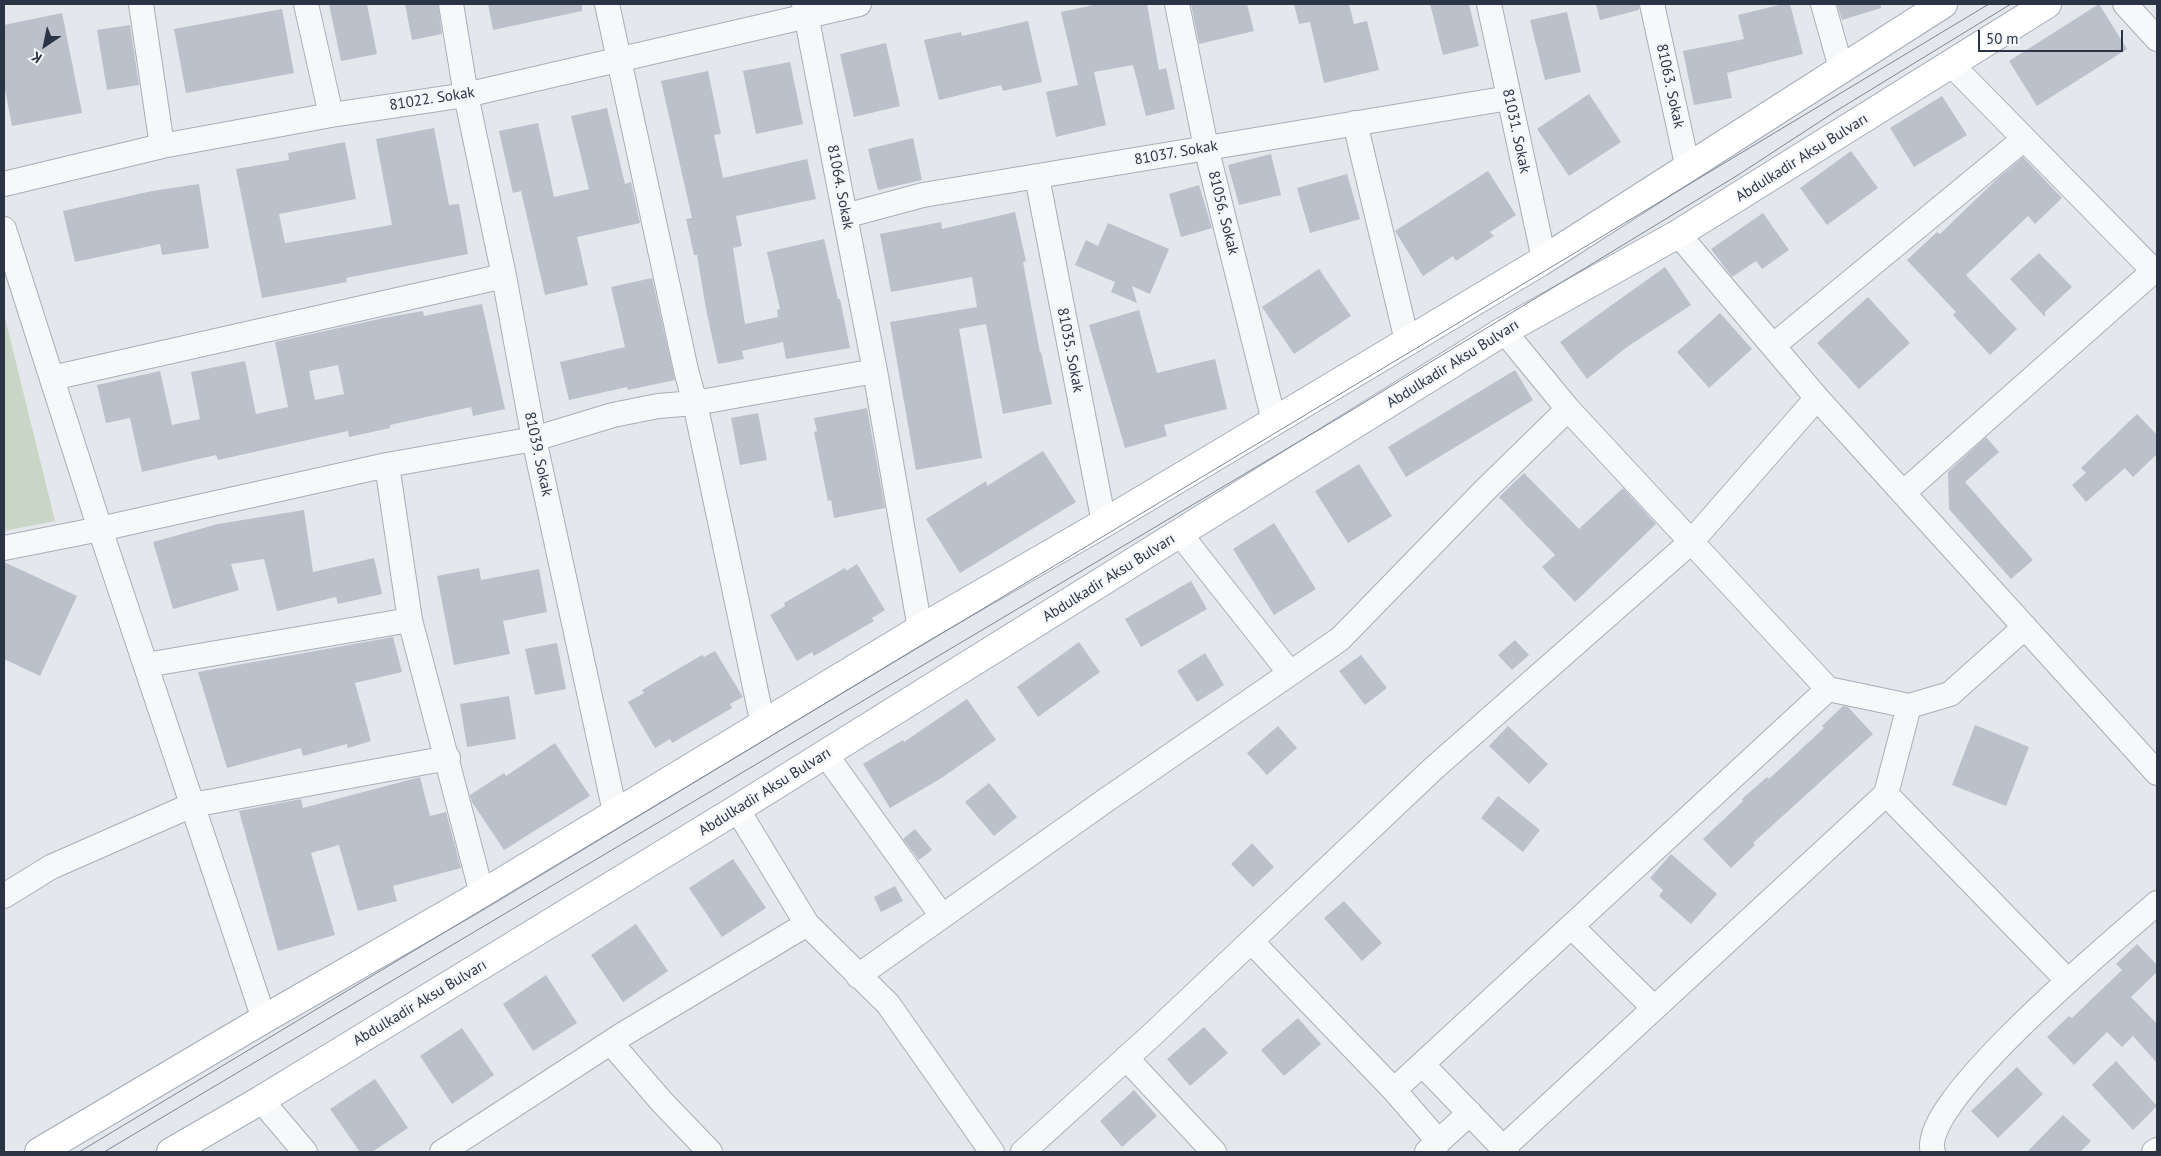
<!DOCTYPE html>
<html>
<head>
<meta charset="utf-8">
<style>
  body { margin:0 }
  #map { position:relative; width:2161px; height:1156px; overflow:hidden; background:#e4e7ec; font-family:"PT Sans",sans-serif }
  canvas { display:block }
  .frame { position:absolute; inset:0; border:5px solid #2b3445; pointer-events:none }
  .north { position:absolute; left:20px; top:20px; width:50px; height:50px; -webkit-text-stroke:4px #f4f6f9; paint-order:stroke; rotate:214deg; font-size:14px; font-weight:700; line-height:20px; text-align:center; color:#2b3445 }
  .north::after { content:''; display:block; margin:auto; width:18px; height:22px; background:#2b3445; clip-path:polygon(50% 0,100% 100%,50% 72%,0 100%) }
  .scale { position:absolute; left:1978px; top:30px; width:145px; height:22px; box-sizing:border-box; border:2px solid #2b3445; border-top:0; padding-left:6px; font-size:15px; line-height:18px; white-space:nowrap; color:#2b3445; -webkit-text-stroke:4px #f4f6f9; paint-order:stroke }
</style>
</head>
<body>
<div id="map">
<canvas width="2161" height="1156"></canvas>
<div class="frame"></div>
<div class="north">K</div>
<div class="scale">50 m</div>
</div>
<script>
const c = document.querySelector('canvas').getContext('2d');
c.lineJoin = 'round';
function fill(path, color) { c.fillStyle = color; c.fill(path, 'evenodd'); }
function stroke(path, color, width, dash) { c.strokeStyle = color; c.lineWidth = width; c.lineCap = dash ? 'butt' : 'round'; c.setLineDash(dash || []); c.stroke(path); }
function drawText(font, color, halo, rows, align = 'center') {
  c.font = font + ' "PT Sans",sans-serif'; c.lineWidth = 5; c.setLineDash([]); c.textBaseline = 'middle'; c.strokeStyle = halo; c.fillStyle = color; for (const [text, x, y, turn = 0] of rows) {
    c.save(); c.translate(x, y); c.rotate((+turn || 0) * Math.PI / 180); c.textAlign = isNaN(turn) ? turn : align; if (halo) c.strokeText(text, 0, 0); c.fillText(text, 0, 0); c.restore();
  }
}
const green = new Path2D(`
  M4,314L55,521L4,531Z`);
const building = new Path2D(`
  M329,4H367L377,54L341,61Z
  M405,4H438L442,34L412,40Z
  M488,4H582V11L493,30Z
  M1098,4H1147L1159,70L1166,68L1175,109L1146,116L1133,65L1094,72L1106,125L1056,137L1046,92L1078,85L1061,12Z
  M1191,4H1247L1254,31L1199,44Z
  M1294,4H1349L1354,24L1367,21L1379,70L1324,83L1310,22L1299,24Z
  M1430,4H1469L1479,46L1443,55Z
  M1596,4H1639V10L1600,20Z
  M1783,4H1790L1803,54L1727,73L1732,98L1694,105L1683,51L1744,39L1738,15Z
  M1837,4H1881V8L1842,20Z
  M2099,4L2127,49L2037,106L2009,61Z
  M282,9L294,73L186,93L174,29Z
  M1567,12L1581,72L1545,80L1530,20Z
  M62,13L82,113L12,126L4,84V25Z
  M1028,21L1042,82L1003,91L1001,85L939,100L924,40L961,32L962,36Z
  M130,25L139,85L107,90L97,30Z
  M886,43L900,106L854,117L840,54Z
  M790,62L803,124L756,134L743,71Z
  M708,71L721,134L714,135L723,178L807,159L816,199L736,216L742,246L733,248L745,324L778,317L777,310L780,309L767,252L824,239L838,299H840L850,348L786,359L783,342L742,351L744,359L718,364L706,309L697,255H694L686,219L692,218L661,81Z
  M1589,94L1621,142L1569,176L1537,129Z
  M1942,96L1967,135L1914,167L1890,128Z
  M607,108L625,184L631,182L640,223L577,237L588,285L545,295L521,191L513,193L499,131L538,123L554,197L589,189L571,116Z
  M434,128L449,205L459,204L468,254L346,278L347,282L262,298L236,169L289,160L288,153L345,142L356,199L279,214L285,243L392,225L376,139Z
  M913,138L922,180L878,190L868,149Z
  M1851,151L1878,188L1827,225L1800,188Z
  M1271,154L1281,195L1239,205L1228,165Z
  M2023,157L2062,198L2035,224L2028,216L1966,275L2017,329L1990,355L1953,315L1956,312L1907,260L1937,232L1940,234L1997,179Z
  M1488,171L1516,215L1490,232L1494,236L1456,261L1453,256L1423,276L1395,231Z
  M1347,174L1360,219L1310,233L1297,188Z
  M199,184L209,248L162,255L160,244L75,262L63,211L152,191Z
  M1199,185L1212,228L1181,237L1169,194Z
  M1015,212L1026,261L1023,262L1040,353L1041,352L1052,404L1003,414L986,324L959,329L982,458L916,470L890,322L977,307L972,277L891,292L880,234L941,222L942,229Z
  M1763,213L1789,250L1762,269L1756,261L1732,277L1711,249Z
  M1108,223L1169,249L1150,294L1132,286L1137,303L1111,292L1115,282L1075,265L1086,240L1098,246Z
  M2039,253L2072,287L2045,312V317L2010,279Z
  M1665,267L1691,305L1627,347L1587,379L1560,342Z
  M1319,269L1351,316L1294,354L1262,307Z
  M652,278L675,380L628,390L627,387L569,400L560,362L625,347L611,287Z
  M1868,297L1910,343L1859,389L1817,343Z
  M482,304L505,409L473,416L471,407L390,425V428L349,437L348,431L218,460L216,455L142,472L130,418L106,423L97,385L160,371L172,425L200,419L191,372L245,361L256,414L288,407L275,342L384,318L423,311L424,316ZM338,365L344,394L315,400L309,371Z
  M1139,310L1157,373L1215,359L1227,409L1164,425L1167,436L1125,448L1089,325Z
  M1720,313L1752,349L1709,388L1677,352Z
  M1515,370L1533,400L1406,477L1388,447Z
  M867,408L885,508L834,518L831,500L828,501L814,432L817,431L814,418Z
  M758,413L767,460L740,465L731,418Z
  M2137,414L2157,435V454L2133,477L2125,468L2086,502L2072,485L2086,473L2081,468Z
  M1986,437L1999,452L1965,482L2033,560L2011,579L1949,509L1948,472Z
  M1043,451L1076,502L960,573L926,519L986,481L987,486Z
  M1359,464L1392,516L1348,543L1315,491Z
  M1524,473L1579,529L1623,488L1656,524L1575,602L1542,567L1555,555L1499,497Z
  M304,510L313,572L374,558L382,594L338,604L336,597L277,611L264,559L231,564L239,590L173,609L153,542L218,524Z
  M1274,523L1316,589L1274,615L1233,549Z
  M4,562L77,596L40,676L4,659Z
  M857,564L885,610L872,618L874,621L814,656L812,652L797,661L770,615L785,606L784,603L845,568L846,571Z
  M479,568L481,580L539,569L547,612L503,621L510,654L454,665L437,576Z
  M1191,581L1207,609L1141,647L1125,619Z
  M393,637L402,672L355,683L371,741L348,748L347,744L303,756L301,748L227,768L198,672Z
  M1515,640L1529,655L1512,670L1498,655Z
  M1079,642L1100,672L1038,717L1017,687Z
  M557,643L566,689L535,695L525,649Z
  M715,651L743,697L730,704L732,708L672,743L670,739L655,748L628,702L644,693L642,690L702,655L704,657Z
  M1205,653L1224,685L1197,702L1177,671Z
  M1361,655L1387,688L1365,705L1339,671Z
  M509,696L516,739L467,747L460,704Z
  M967,699L996,740L940,779L890,808L863,764L903,740L904,742Z
  M1843,706L1848,707L1873,734L1753,843L1755,845L1731,868L1703,839L1743,801L1742,799L1767,777L1769,779L1824,728L1822,726Z
  M1975,725L2029,747L2006,806L1952,785Z
  M1278,726L1297,748L1267,775L1247,753Z
  M1508,726L1548,764L1529,784L1489,746Z
  M555,743L590,796L504,850L472,802L470,795L504,773L506,776Z
  M420,777L430,816L446,812L461,868L393,886L397,901L358,911L339,845L311,853L335,935L278,951L239,811L301,799L303,808Z
  M989,783L1017,817L994,836L965,802Z
  M1498,796L1540,830L1523,852L1481,818Z
  M915,829L932,850L919,860L903,839Z
  M1252,843L1274,867L1253,887L1231,864Z
  M1671,854L1717,894L1691,924L1659,896L1663,890L1650,878Z
  M733,859L766,908L722,937L689,888Z
  M895,886L903,901L881,912L874,897Z
  M1344,901L1382,943L1362,961L1324,918Z
  M636,924L668,971L623,1002L591,955Z
  M2137,944L2157,965V972L2131,997L2157,1024V1063L2133,1036L2122,1047L2107,1032L2074,1065L2047,1037L2069,1016L2072,1018L2122,970L2116,964Z
  M546,975L577,1023L533,1051L503,1004Z
  M1298,1018L1321,1044L1284,1076L1261,1050Z
  M1204,1027L1228,1053L1190,1086L1167,1059Z
  M462,1028L494,1075L452,1104L420,1056Z
  M2116,1061L2157,1106L2133,1130L2092,1085Z
  M2017,1067L2043,1094L1998,1138L1971,1111Z
  M375,1079L408,1128L372,1152H360L330,1109Z
  M1134,1090L1157,1116L1122,1147L1100,1121Z
  M2063,1115L2091,1141L2080,1152H2027Z`);
const minor = new Path2D(`
  M141,4L162,146
  M306,4L331,115
  M451,4L466,95L504,276L534,439L615,812
  M607,4L686,370L695,403L763,725
  M804,4L875,371L920,629
  M1177,4L1206,147L1274,421
  M1489,4L1544,259
  M1652,4L1688,169
  M1823,4L1841,68
  M2125,4L2157,39
  M1952,65L2154,271
  M1355,123L1407,341
  M1037,177L1104,523
  M4,184L162,146L331,115L466,95L859,4
  M845,216L923,195L1509,98
  M4,229L100,529L264,1019
  M1678,234L1817,398L2157,773
  M1504,331L1568,409L1828,689
  M1774,345L2024,139
  M52,378L504,276
  M387,465L410,620L482,894
  M1903,493L2157,268
  M1180,534L1290,673
  M4,548L100,529L387,465L534,439L613,415L658,406L695,403L875,371
  M146,665L410,620
  M1909,706L1950,694L2025,627
  M826,755L942,916
  M1886,794L2068,981
  M737,809L807,924L888,1004L992,1152
  M4,896L51,867L192,805L448,758
  M1572,927L1654,1008
  M1251,941L1394,1090L1439,1142
  M858,976L1109,798L1340,639L1485,490L1568,409
  M611,1043L662,1102L710,1152
  M1126,1058L1214,1152
  M1424,1066L1507,1152
  M1394,1090L1828,689L1909,706L1886,794L1503,1148
  M261,1100L305,1152
  M442,1152L622,1035L807,924
  M1023,1152L1154,1033L1434,768L1692,541L1817,398
  M1427,1152L1470,1113
  M1933,1152C1915,1105 2118,937 2157,903
  M2154,1152L2157,1150`);
const major = new Path2D(`
  M39,1152L264,1019L482,894L920,629L1104,523L1540,262L1943,4
  M171,1152L261,1100L737,809L1504,331L1678,234L2047,4`);
const tram = new Path2D(`
  M79,1152L1989,4
  M104,1152L1342,416L1738,175L1836,111L2011,4`);
const streetNames = [
  ["81063. Sokak",1670,86,78],
  ["81022. Sokak",432,99,-9],
  ["81031. Sokak",1516,131,78],
  ["81037. Sokak",1176,153,-10],
  ["Abdulkadir Aksu Bulvarı",1802,158,-32],
  ["81064. Sokak",840,187,79],
  ["81056. Sokak",1223,213,76],
  ["81035. Sokak",1070,350,79],
  ["Abdulkadir Aksu Bulvarı",1453,364,-32],
  ["81039. Sokak",538,454,78],
  ["Abdulkadir Aksu Bulvarı",1109,578,-32],
  ["Abdulkadir Aksu Bulvarı",765,792,-32],
  ["Abdulkadir Aksu Bulvarı",420,1003,-31]
];
fill(green, '#c9d6c5');
fill(building, '#bbc0ca');
stroke(minor, '#a9aeb7', 26);
stroke(major, '#a3abb8', 30);
stroke(minor, '#f7f8fa', 24);
stroke(major, '#fff', 28);
stroke(tram, '#7d8696', 1);
drawText('15px', '#2b3445', '#f4f6f9', streetNames);
</script>
</body>
</html>
